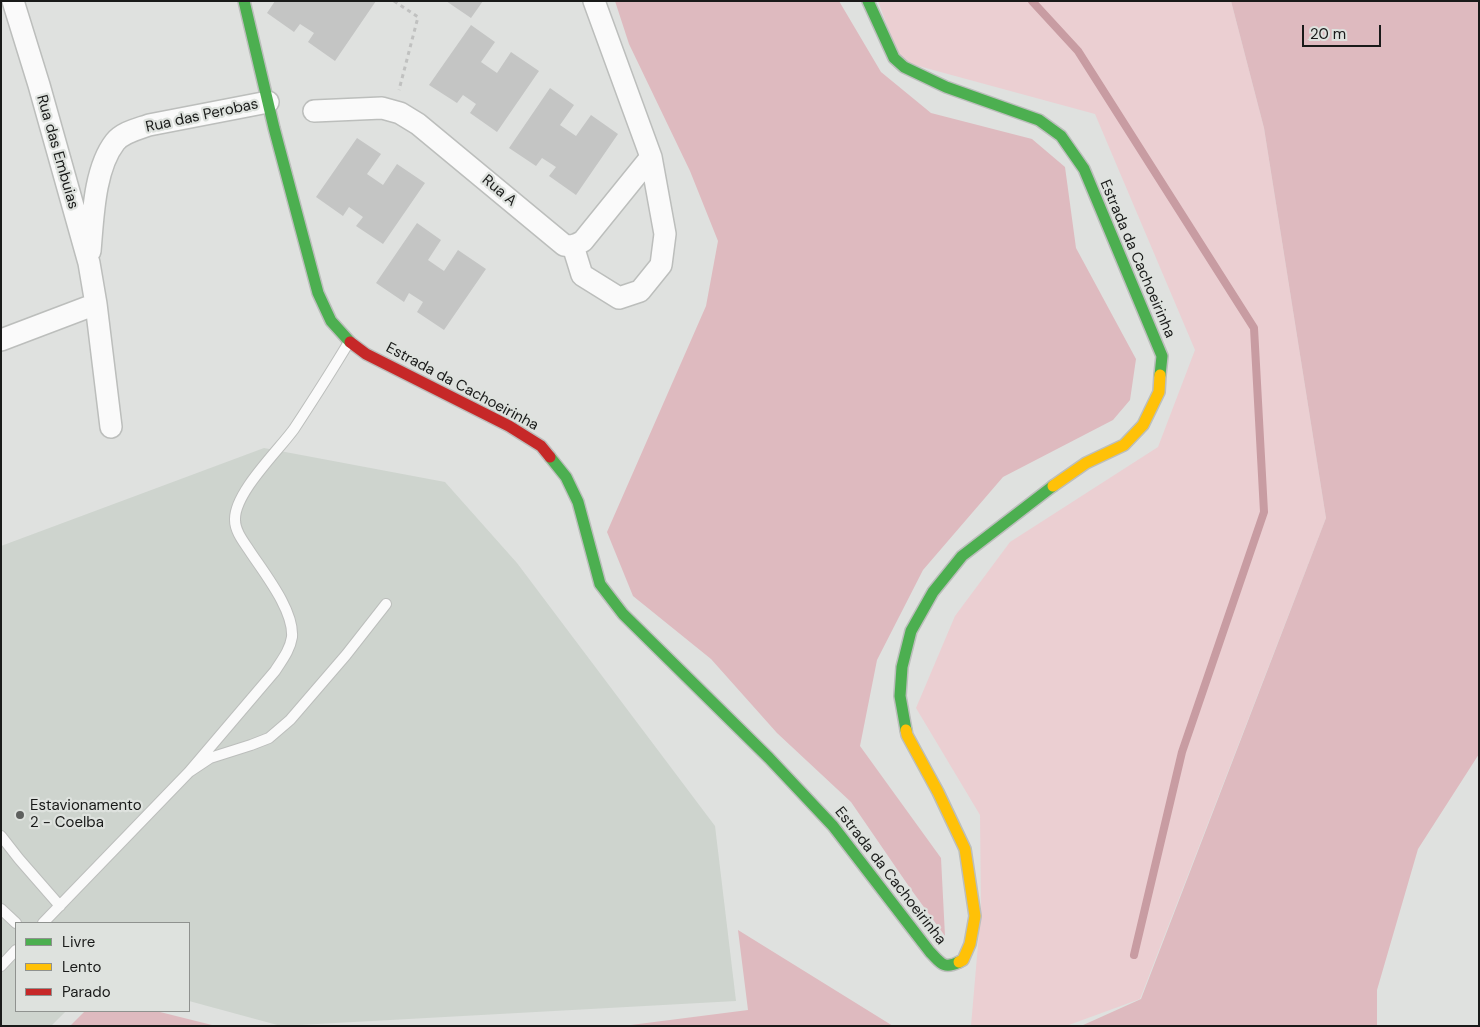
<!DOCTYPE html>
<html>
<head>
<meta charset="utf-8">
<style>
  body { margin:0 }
  #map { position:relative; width:1480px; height:1027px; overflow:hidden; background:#dfe1df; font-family:"DM Sans",sans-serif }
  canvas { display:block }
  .frame { position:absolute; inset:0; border:2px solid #191a19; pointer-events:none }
  .legend { position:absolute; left:15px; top:922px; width:175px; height:90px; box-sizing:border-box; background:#dee2de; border:1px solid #8f928f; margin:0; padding:6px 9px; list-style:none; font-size:15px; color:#191a19 }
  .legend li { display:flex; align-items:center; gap:10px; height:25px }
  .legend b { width:25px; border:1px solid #8f928f }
  .scale { position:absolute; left:1302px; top:25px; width:79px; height:22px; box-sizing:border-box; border:2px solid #191a19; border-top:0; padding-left:6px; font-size:15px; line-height:18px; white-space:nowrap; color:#191a19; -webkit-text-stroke:4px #dee2de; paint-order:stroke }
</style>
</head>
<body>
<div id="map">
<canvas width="1480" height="1027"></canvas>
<div class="frame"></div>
<ul class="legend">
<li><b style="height:6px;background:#4caf50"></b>Livre</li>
<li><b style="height:6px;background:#ffc107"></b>Lento</li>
<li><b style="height:6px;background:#c62828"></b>Parado</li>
</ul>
<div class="scale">20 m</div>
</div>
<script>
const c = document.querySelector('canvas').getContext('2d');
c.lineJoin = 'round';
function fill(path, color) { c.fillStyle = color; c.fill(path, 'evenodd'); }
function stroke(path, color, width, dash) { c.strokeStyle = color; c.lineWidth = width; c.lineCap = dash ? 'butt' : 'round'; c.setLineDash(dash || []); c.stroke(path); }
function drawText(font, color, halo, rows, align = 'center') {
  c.font = font + ' "DM Sans",sans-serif'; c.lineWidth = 4.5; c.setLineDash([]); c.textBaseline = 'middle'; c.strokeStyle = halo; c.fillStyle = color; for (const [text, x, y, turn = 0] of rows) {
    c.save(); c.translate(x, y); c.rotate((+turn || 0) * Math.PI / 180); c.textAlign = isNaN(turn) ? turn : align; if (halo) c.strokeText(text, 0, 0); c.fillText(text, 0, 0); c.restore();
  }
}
const built = new Path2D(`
  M264,448L445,482L517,563L715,826L736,1001L281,1026L189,1001V923H16V1011H66L51,1026H1V546Z`);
const green = new Path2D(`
  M878,1H1231L1264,128L1326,518L1140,999L1066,1026H971L981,910L980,815L916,708L955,616L1010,542L1158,447L1195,350L1095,114L900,61Z`);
const forest = new Path2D(`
  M615,1H839L881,72L931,113L1032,139L1065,167L1076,248L1136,359L1130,400L1113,420L1003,477L923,570L877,660L860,746L941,858L945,936L910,888L851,802L777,733L711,659L633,596L607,532L706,306L718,241L690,171L629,44Z
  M1231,1H1479V754L1418,849L1377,990V1026H1081L1141,999L1326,518L1264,128Z
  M738,930L893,1026H623L748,1010Z
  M85,1011H156L216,1026H70Z`);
const stream = new Path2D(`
  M1032,1L1078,51L1254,328L1264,512L1182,752L1134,955`);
const building = new Path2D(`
  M275,1H376L335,61L308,42L314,33L300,24L294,32L267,13Z
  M446,1H483L471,18Z
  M471,25L495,42L481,62L497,73L511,52L539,71L497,132L470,113L476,104L463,95L457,103L429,85Z
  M550,88L574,105L560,125L576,136L591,115L618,134L576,195L549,176L556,167L542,158L536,166L509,148Z
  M357,138L381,154L367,174L383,185L397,164L425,183L383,244L356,226L363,217L349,207L343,216L316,197Z
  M417,223L441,240L428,260L444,271L458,250L486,269L444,330L417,312L423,302L409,293L404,302L376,283Z`);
const path = new Path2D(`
  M394,1L418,17L399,90`);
const lane = new Path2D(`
  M189,772L275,671C282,660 290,650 292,637C294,610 264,573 249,550C243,541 235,531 235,520C234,493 278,451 294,429C313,400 331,372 349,342
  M1,836L19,859L60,906
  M1,909L16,923
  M43,923L189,772L210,758L251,745L269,738L290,720L346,655L386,604
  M1,966L16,950`);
const street = new Path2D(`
  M13,1L39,85L89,263L96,304L111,427
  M314,111L382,108L400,113L418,124L564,245C572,247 576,245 583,241L651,157
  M573,246L582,275L619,298L640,291L661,265L665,234L651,157L594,1
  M90,251C93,218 94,169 115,142C123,132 138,129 149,125L268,102
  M1,340L96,304`);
const fast = new Path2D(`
  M244,1L274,128L318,293L331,321L350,342
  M868,1L894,58L904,67L946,87L1039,120L1061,136L1084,169L1162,356L1160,375
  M550,457L566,477L578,502L600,584L623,614L769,758L833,826L930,952C940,962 943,970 959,962
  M906,730L900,696L902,667L911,631L933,592L962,556L1053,486`);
const slow = new Path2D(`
  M1053,486L1086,463L1124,445L1143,425L1159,392L1160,375
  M906,730L907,735L938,792L965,849L975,916L970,944L963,960L959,962`);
const jam = new Path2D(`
  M350,342L366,354L509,426L541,446L550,457`);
const markers = [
  [20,815,5,"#5e605e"]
];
const streetNames = [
  ["Rua das Perobas",202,116,-12],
  ["Rua das Embuias",57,152,74],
  ["Rua A",499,191,40],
  ["Estrada da Cachoeirinha",1137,259,67],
  ["Estrada da Cachoeirinha",462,387,28],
  ["Estrada da Cachoeirinha",890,876,52]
];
const poiNames = [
  ["Estavionamento",30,806],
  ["2 - Coelba",30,823]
];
fill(built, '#ced4ce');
fill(green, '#ebcfd2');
fill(forest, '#debabf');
stroke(stream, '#c89ca2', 8);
fill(building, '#c4c5c4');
stroke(lane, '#bcbebc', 12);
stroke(street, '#bcbebc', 24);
stroke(fast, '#bcbebc', 14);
stroke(slow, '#bcbebc', 14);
stroke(jam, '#bcbebc', 14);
stroke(path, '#c0c1c0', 3, [4, 4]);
stroke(lane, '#fafafa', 10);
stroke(street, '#fafafa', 21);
stroke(fast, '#4caf50', 11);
stroke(slow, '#ffc107', 11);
stroke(jam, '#c62828', 11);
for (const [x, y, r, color] of markers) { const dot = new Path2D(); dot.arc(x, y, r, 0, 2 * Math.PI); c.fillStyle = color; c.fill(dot); stroke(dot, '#dee2de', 2); }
drawText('15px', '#191a19', '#dee2de', streetNames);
drawText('15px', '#191a19', '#dee2de', poiNames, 'left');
</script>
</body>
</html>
